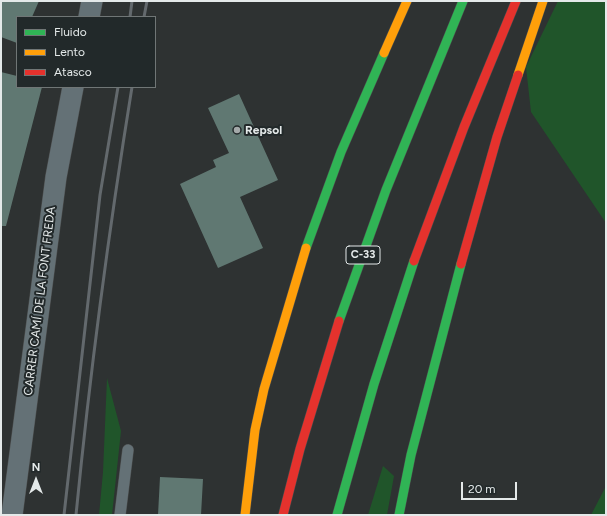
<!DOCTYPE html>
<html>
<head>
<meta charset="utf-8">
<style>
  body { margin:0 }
  #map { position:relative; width:607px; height:516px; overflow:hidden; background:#2e3232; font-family:Figtree,sans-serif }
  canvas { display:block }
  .frame { position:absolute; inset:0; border:2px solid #e4e9e9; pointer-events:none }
  .legend { position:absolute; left:16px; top:16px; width:140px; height:72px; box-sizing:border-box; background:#22292a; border:1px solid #707676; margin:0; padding:5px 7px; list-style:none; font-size:12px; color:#e4e9e9 }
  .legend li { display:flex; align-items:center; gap:8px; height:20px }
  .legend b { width:20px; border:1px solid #707676 }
  .north { position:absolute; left:16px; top:460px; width:40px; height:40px; -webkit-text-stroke:3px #22292a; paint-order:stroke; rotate:0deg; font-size:11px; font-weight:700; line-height:16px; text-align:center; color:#e4e9e9 }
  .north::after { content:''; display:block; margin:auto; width:14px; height:18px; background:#e4e9e9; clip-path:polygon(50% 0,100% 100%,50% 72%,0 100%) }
  .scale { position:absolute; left:461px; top:482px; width:56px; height:18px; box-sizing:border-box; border:2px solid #e4e9e9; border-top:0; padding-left:5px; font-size:12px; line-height:14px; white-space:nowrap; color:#e4e9e9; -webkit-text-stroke:3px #22292a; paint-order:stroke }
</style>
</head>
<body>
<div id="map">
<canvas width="607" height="516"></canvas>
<div class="frame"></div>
<ul class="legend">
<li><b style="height:5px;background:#30b455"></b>Fluido</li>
<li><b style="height:5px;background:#ff9f0a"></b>Lento</li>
<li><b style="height:5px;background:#e5322d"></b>Atasco</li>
</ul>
<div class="north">N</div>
<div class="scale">20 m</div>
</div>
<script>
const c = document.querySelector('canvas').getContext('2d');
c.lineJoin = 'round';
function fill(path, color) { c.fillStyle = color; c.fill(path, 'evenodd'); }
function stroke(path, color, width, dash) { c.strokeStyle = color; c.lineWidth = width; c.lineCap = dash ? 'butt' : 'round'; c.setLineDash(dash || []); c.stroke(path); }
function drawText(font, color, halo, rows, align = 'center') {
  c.font = font + ' Figtree,sans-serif'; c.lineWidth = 4; c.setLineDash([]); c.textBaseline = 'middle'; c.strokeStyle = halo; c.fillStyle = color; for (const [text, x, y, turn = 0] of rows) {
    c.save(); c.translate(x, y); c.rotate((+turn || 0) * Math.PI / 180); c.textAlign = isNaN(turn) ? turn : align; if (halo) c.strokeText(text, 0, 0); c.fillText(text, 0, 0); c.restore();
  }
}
const green = new Path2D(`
  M558,1H606V223L531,112L526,67Z
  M107,378L121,431L112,515H99L103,472Z
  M383,466L394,476L387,515H368Z
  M606,486V515H591Z`);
const building = new Path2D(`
  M1,1H39L32,17H17V43L1,37Z
  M1,72L17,76V87H42L6,226H1Z
  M239,94L278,180L240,197L263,248L218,268L180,184L216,167L213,160L229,153L208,108Z
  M160,477L203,479L201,515H158Z`);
const lane = new Path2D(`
  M120,515L128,450`);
const street = new Path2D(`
  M89,17L92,1
  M12,515L56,177L73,87`);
const fast = new Path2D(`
  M306,248L341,152L384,53
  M339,321L386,190L463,1
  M337,515L374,384L414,261
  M399,515L411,455L461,264`);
const slow = new Path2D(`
  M384,53L407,1
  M518,75L543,1
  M245,515L255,430L264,389L306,248`);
const jam = new Path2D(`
  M414,261L464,127L516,1
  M461,264L497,137L518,75
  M283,515L300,449L339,321`);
const rail = new Path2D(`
  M130,17L132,1
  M144,17L147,1
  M64,515L100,195L118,87
  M76,515C90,372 109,229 132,87`);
const markers = [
  [237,130,4,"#a4a9a9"]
];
const shields = [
  [363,255,34]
];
const shieldNames = [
  ["C-33",363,255]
];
const poiNames = [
  ["Repsol",245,130]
];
const streetNames = [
  ["CARRER CAMÍ DE LA FONT FREDA",40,301,-83]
];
fill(green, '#20552a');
fill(building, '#607872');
stroke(lane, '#4c4e4e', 12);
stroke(street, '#4c4e4e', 22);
stroke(fast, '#4c4e4e', 10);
stroke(slow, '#4c4e4e', 10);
stroke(jam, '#4c4e4e', 10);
stroke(lane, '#647176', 11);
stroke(street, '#647176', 21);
stroke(fast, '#30b455', 9);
stroke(slow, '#ff9f0a', 9);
stroke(jam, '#e5322d', 9);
stroke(rail, '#63696d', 3);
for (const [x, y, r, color] of markers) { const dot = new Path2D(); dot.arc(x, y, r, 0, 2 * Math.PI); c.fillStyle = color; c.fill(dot); stroke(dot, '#22292a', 1.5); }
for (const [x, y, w] of shields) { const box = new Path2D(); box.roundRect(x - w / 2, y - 9, w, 18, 3); c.fillStyle = '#22292a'; c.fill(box); stroke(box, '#e4e9e9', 1); }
drawText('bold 11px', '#e4e9e9', null, shieldNames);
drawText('bold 12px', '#e4e9e9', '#22292a', poiNames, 'left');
drawText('12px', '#e4e9e9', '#22292a', streetNames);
</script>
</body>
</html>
